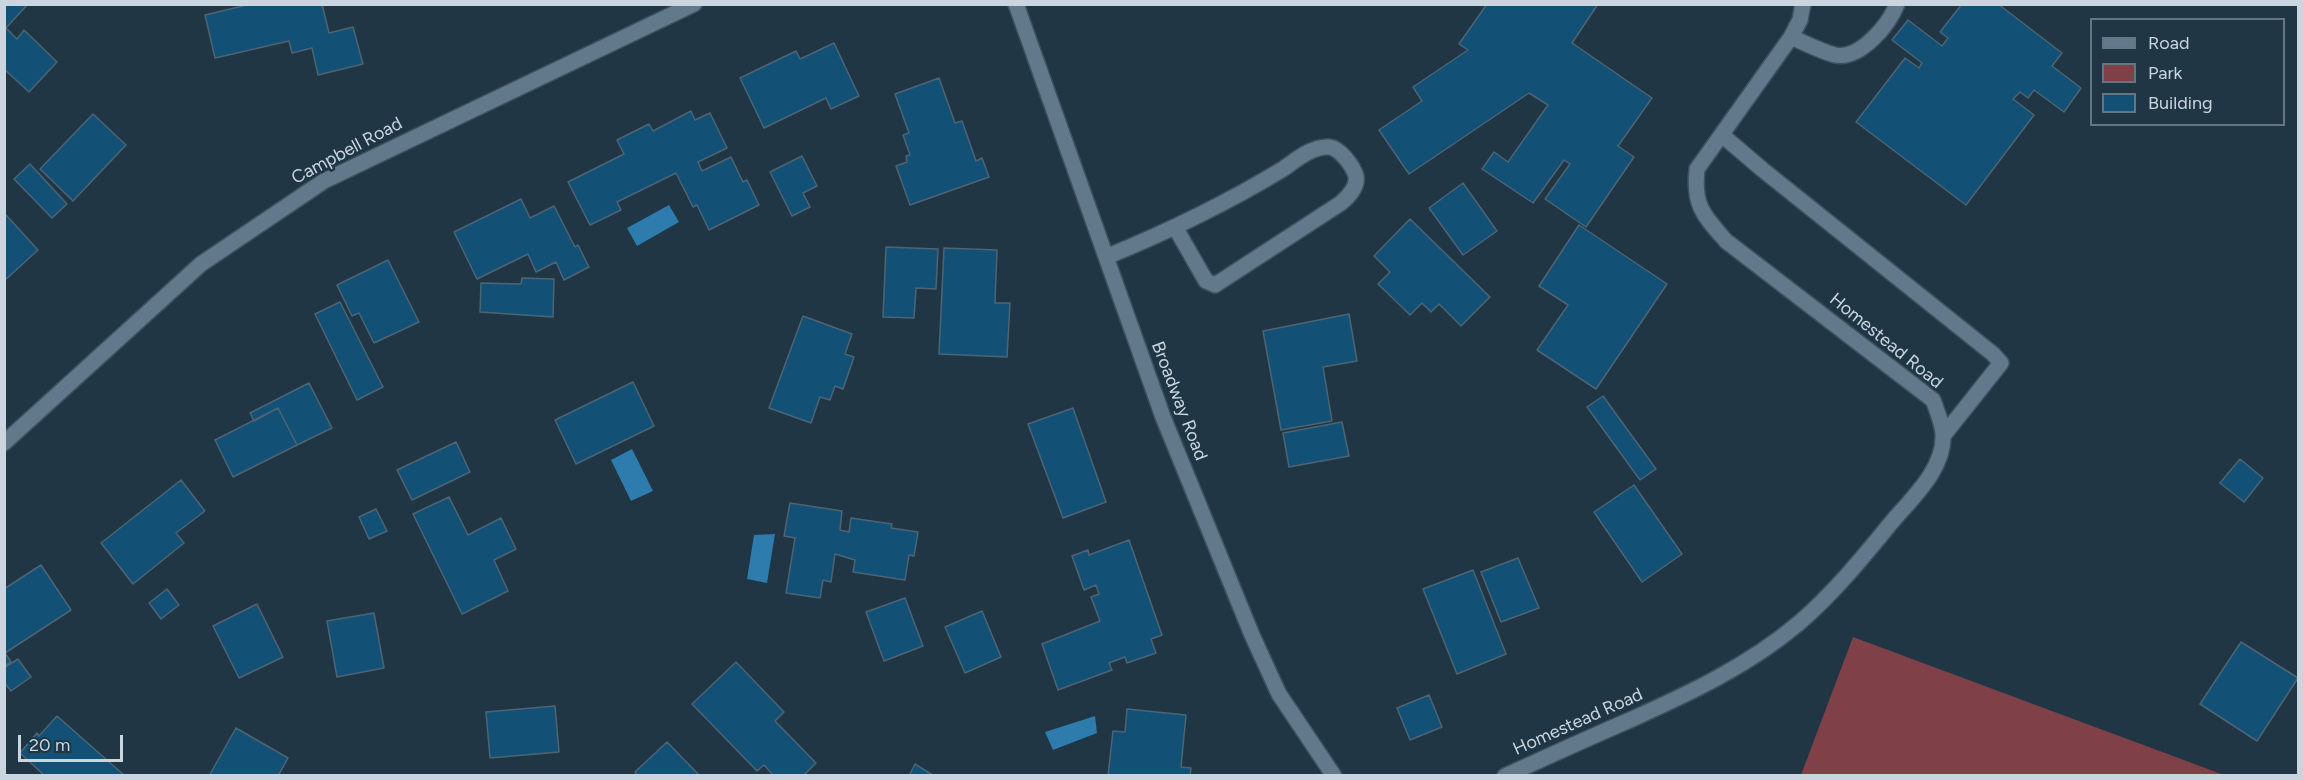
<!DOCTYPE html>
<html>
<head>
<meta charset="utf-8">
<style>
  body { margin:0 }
  #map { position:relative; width:2303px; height:780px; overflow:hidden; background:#203645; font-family:Figtree,sans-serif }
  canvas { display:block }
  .frame { position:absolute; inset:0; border:6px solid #c9d5df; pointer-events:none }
  .legend { position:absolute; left:2090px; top:18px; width:195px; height:108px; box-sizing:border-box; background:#203645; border:2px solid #647683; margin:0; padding:8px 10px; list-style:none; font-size:18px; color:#c9d5df }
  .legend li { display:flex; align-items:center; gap:12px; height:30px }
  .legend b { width:30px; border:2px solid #647683 }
  .scale { position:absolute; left:18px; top:735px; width:105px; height:27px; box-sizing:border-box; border:3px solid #c9d5df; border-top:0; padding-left:8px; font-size:18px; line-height:21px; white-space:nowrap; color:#c9d5df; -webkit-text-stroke:4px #203645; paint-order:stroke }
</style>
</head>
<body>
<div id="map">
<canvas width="2303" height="780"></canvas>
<div class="frame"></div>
<ul class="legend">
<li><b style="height:8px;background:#61798b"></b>Road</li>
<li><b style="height:16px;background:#804048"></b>Park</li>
<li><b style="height:16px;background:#125175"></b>Building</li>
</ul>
<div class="scale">20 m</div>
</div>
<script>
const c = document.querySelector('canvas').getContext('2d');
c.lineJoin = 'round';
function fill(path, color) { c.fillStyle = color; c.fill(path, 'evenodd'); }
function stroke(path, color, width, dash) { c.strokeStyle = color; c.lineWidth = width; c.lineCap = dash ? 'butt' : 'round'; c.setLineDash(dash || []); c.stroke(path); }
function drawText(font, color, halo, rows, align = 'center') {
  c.font = font + ' Figtree,sans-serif'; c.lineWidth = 5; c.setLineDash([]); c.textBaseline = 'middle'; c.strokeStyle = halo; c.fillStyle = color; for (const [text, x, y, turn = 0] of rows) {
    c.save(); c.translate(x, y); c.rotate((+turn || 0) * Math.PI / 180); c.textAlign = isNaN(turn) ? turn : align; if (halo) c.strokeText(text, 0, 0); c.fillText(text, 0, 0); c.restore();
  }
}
const green = new Path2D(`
  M1853,637L2224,775H1801Z`);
const water = new Path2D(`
  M669,205L679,222L637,246L627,228Z
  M632,449L653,491L631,501L611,460Z
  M775,534L767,583L747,579L754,535Z
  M1095,716L1097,733L1053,750L1045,732Z`);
const building = new Path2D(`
  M4,4H28L6,28L17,39L24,30L57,62L29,92L4,69Z
  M251,4H322L329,33L353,27L363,64L318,75L312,48L292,53L289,41L215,58L205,15Z
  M1487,4H1598L1572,43L1652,98L1618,146L1634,157L1586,227L1545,199L1570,164L1564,160L1533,203L1482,169L1494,152L1508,162L1548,105L1529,93L1409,174L1379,130L1422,101L1413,87L1468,50L1459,44Z
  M1962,4H1998L2062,53L2052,66L2081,88L2064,112L2034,90L2028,98L2020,92L2013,99L2034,115L1966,205L1856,122L1905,58L1919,68L1922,63L1892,40L1908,20L1942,46L1948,38L1940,32Z
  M834,43L859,96L831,109L826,98L764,128L740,78L796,51L800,59Z
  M939,78L955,123L962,121L976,161L982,158L989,177L910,205L896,166L907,162L906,156L910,155L903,135L909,133L895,94Z
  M691,111L695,120L710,113L727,148L698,162L702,171L731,157L743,182L747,180L759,205L709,230L697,205L693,207L676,173L617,202L621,210L590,225L568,182L624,154L617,140L649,124L653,131Z
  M93,114L126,145L73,201L40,169Z
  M802,156L817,186L803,193L810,207L792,216L770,172Z
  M30,164L67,204L52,218L14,179Z
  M1463,183L1497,231L1463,255L1429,208Z
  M521,199L530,218L554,206L575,247L578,245L589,267L564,280L556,262L536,272L528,254L477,279L454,232Z
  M6,215L38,250L4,281V217Z
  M1410,219L1490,297L1461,326L1439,304L1431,312L1422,303L1410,315L1378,284L1390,272L1374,256Z
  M1579,225L1667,284L1596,389L1537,350L1568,305L1539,286Z
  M886,247L938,249L936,289L916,288L914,318L883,317Z
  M944,248L997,250L995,303H1010L1007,357L939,354Z
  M388,260L419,322L374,343L359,313L352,316L337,285Z
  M522,278L554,279L553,317L480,312L481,283L521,284Z
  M340,302L383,387L357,400L315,314Z
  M1349,314L1357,361L1323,367L1332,421L1281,430L1263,331Z
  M803,316L852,334L845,354L854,357L843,389L835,386L830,400L820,397L811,423L769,408Z
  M633,382L654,426L576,464L555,420Z
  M309,383L332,428L297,445L278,408L254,421L250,413Z
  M1603,396L1656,469L1640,480L1587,407Z
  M278,408L297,445L233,477L215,440Z
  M1073,408L1106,502L1063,518L1028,424Z
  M1342,422L1349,456L1289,467L1283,433Z
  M456,442L470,472L412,500L397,470Z
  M2240,459L2263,478L2244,502L2220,483Z
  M181,480L205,511L176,533L184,543L133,584L101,543Z
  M1634,485L1682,554L1642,582L1594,512Z
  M449,497L468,535L501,518L516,549L494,560L508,591L462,614L413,514Z
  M790,503L842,511L840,530L849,532L851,518L892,524L891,528L918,532L914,556L909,555L905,580L853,572L855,560L835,554L831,582L823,580L820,598L786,593L795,538L784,536Z
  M376,509L387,531L369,539L359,517Z
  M1129,540L1162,635L1151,639L1156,653L1127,663L1125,657L1109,663L1112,670L1058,690L1042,644L1100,621L1091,597L1099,594L1096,585L1084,590L1072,556L1088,550L1089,555Z
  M1518,558L1539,608L1501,622L1481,572Z
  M41,565L71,610L5,653L11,662L4,666V589Z
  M1473,570L1506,654L1457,674L1423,589Z
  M167,589L179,605L161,619L149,603Z
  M905,598L923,646L884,661L866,612Z
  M257,604L283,657L239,678L213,626Z
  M982,611L1001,657L965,673L945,627Z
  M374,613L384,668L337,677L327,621Z
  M2241,642L2298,678L2257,741L2200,704Z
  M18,659L31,677L11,691L4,682V668Z
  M736,662L784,712L775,721L816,763L803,776H774L764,765L757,771L692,704Z
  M1429,695L1442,727L1410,740L1397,708Z
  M555,706L559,752L490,758L486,712Z
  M1127,709L1186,715L1181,767L1191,768L1190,776H1108L1113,731L1125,732Z
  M57,716L125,776H45L20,753L37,733L39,736Z
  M236,728L288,758L278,776H209Z
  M667,742L700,776H638L635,772Z
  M915,764L934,776H909Z`);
const minor = new Path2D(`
  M1016,4L1163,417L1252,635L1279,694L1334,776
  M1791,37C1805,43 1820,51 1835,55C1860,60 1889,25 1897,4
  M1722,135L1763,170L1993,354L2001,363L1943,436
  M1106,257C1167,232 1227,203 1283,169C1296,160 1312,146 1329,147C1340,148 1353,166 1356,176C1358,187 1349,196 1341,203L1215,285L1206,281L1175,227
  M4,443L201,264L324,181L694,4
  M1505,776C1547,757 1588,738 1630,720C1690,693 1748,666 1799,623C1834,593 1862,558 1891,523C1911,499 1945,469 1943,434C1942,422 1937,411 1933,400L1726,241C1703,215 1693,205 1697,169L1791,37L1800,20L1803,4`);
const streetNames = [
  ["Campbell Road",347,151,-28],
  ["Homestead Road",1886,341,39],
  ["Broadway Road",1179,401,69],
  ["Homestead Road",1578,722,-24]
];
fill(green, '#804048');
fill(water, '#2d7cad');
fill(building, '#125175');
stroke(building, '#4d6475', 1.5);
stroke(minor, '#3d515d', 18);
stroke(minor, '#61798b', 15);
drawText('18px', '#c9d5df', '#203645', streetNames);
</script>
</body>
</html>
